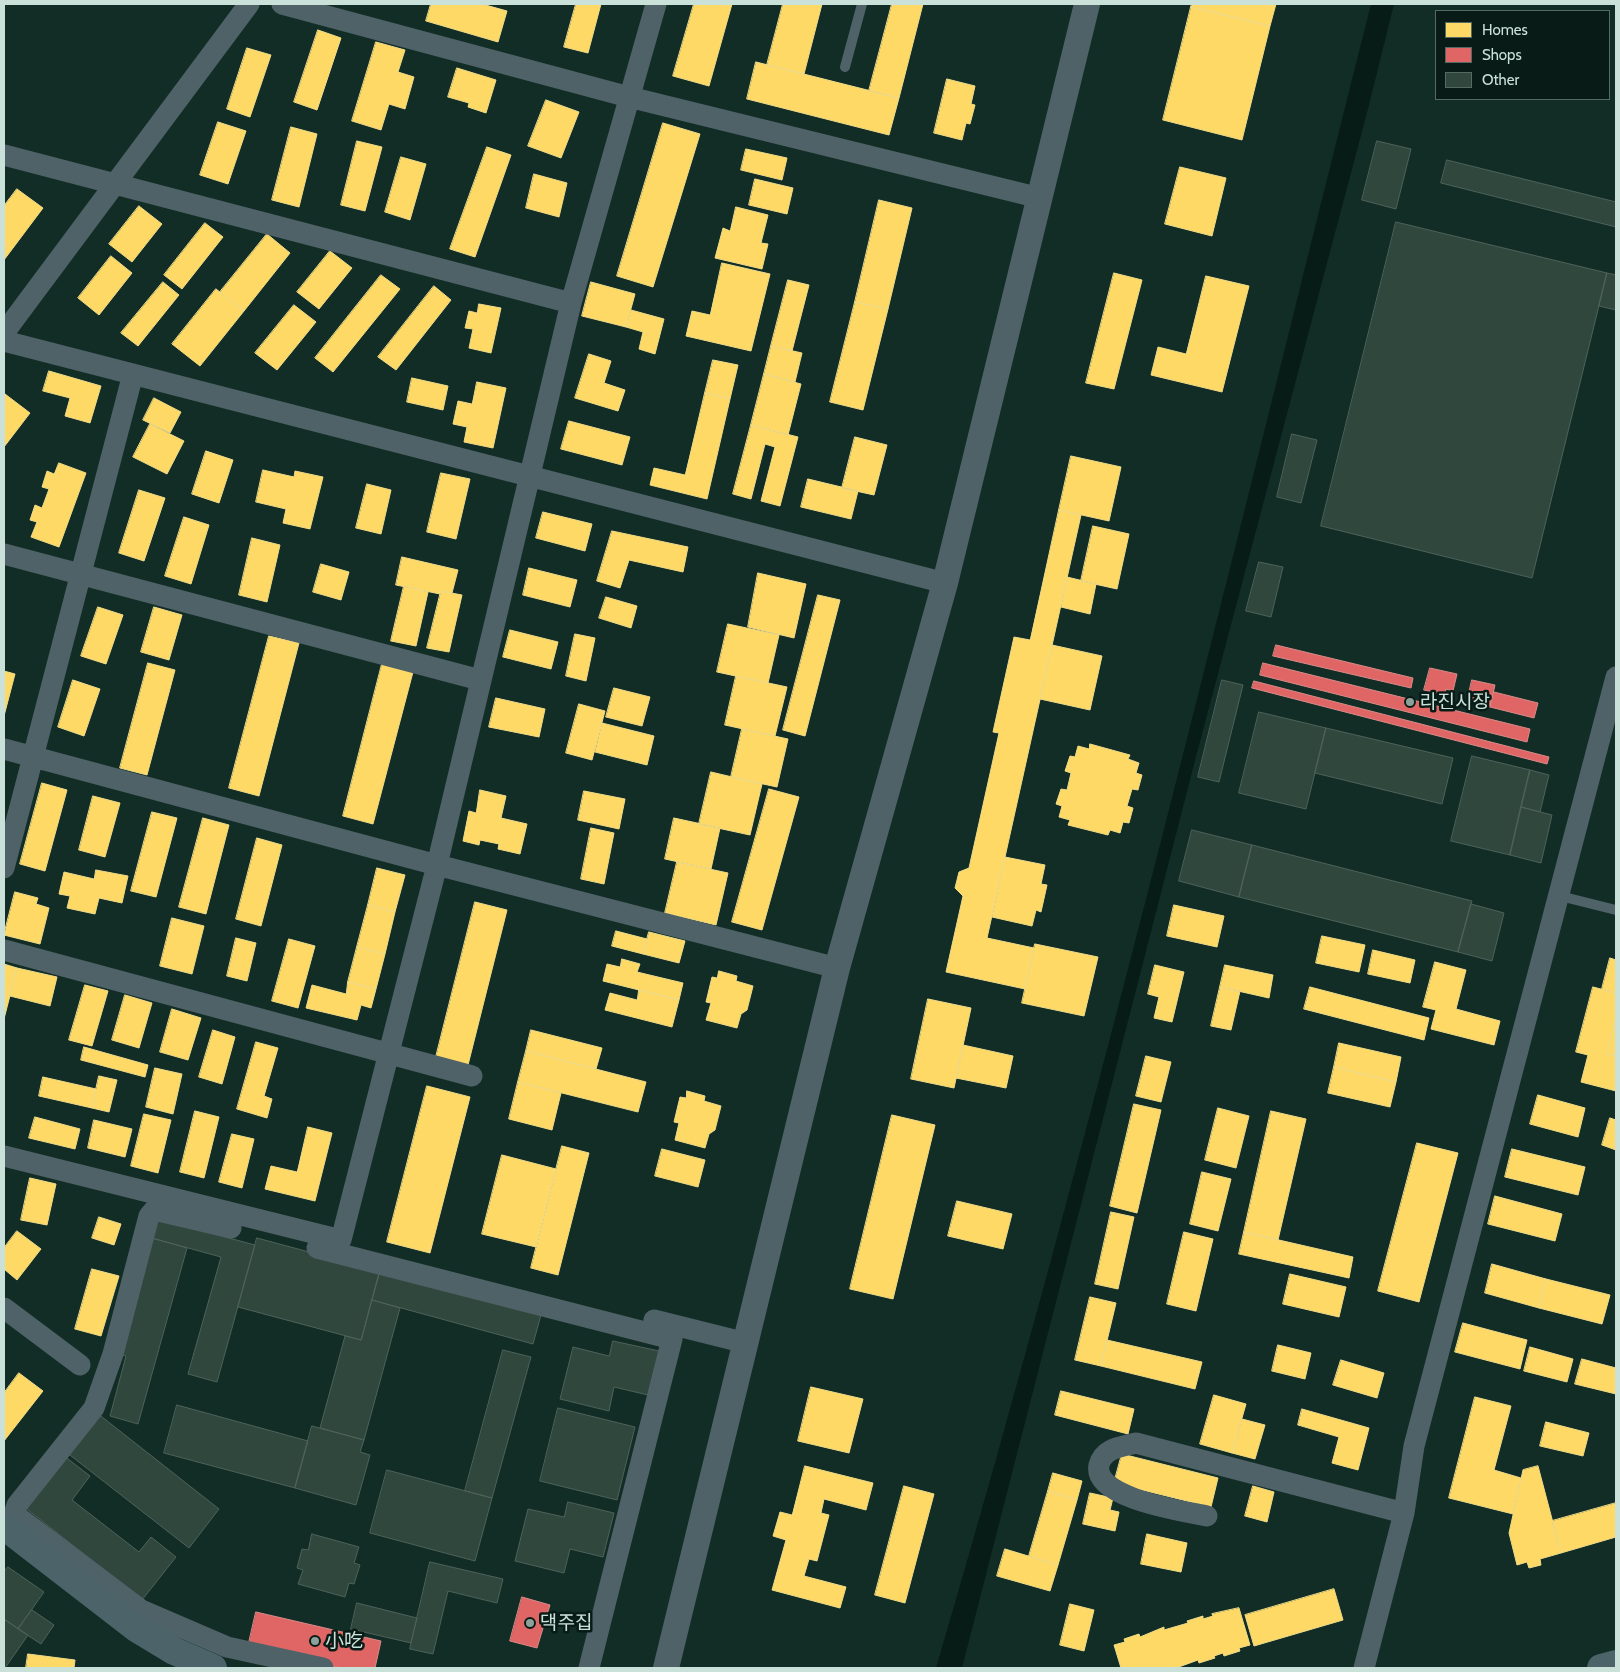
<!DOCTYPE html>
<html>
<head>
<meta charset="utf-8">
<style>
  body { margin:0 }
  #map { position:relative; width:1620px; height:1672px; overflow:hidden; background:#122d26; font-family:Cabin,sans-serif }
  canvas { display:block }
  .frame { position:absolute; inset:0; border:5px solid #cae1d9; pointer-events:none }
  .legend { position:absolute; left:1435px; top:10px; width:175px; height:90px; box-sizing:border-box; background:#091b16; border:1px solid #566a64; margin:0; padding:6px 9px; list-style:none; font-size:15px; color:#cae1d9 }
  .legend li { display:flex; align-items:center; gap:10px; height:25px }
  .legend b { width:25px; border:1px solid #566a64 }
</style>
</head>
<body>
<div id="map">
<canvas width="1620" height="1672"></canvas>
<div class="frame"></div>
<ul class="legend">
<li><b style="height:14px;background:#ffd966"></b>Homes</li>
<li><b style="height:14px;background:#e06666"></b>Shops</li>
<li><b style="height:14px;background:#30473d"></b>Other</li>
</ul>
</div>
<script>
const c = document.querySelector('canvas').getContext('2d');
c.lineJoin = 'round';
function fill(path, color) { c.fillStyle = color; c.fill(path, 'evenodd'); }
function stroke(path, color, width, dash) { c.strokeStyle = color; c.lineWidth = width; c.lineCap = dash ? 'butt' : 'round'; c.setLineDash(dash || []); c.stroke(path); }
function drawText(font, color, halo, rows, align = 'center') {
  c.font = font + ' Cabin,"Noto Sans KR",sans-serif'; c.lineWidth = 5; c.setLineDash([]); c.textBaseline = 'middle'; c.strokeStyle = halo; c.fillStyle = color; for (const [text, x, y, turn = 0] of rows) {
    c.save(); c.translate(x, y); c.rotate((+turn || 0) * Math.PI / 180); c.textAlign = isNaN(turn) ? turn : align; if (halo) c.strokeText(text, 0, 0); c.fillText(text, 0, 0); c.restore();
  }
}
const water = new Path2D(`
  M1371,4H1394L1369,105L1193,768L962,1668H936C1098,1118 1231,560 1371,4Z`);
const homes = new Path2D(`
  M431,4H482L507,11L498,42L426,21Z
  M576,4H601L588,53L564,47Z
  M694,4H732L709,86L673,76Z
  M783,4H822L804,74L767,65Z
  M892,4H923L899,98L869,91Z
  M1192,4H1276L1270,26L1191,7Z
  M1191,7L1270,26L1242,140L1163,120Z
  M318,30L341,38L317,110L294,102Z
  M376,42L405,50L398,72L414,77L405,109L389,104L381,130L352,121Z
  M247,48L271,55L250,117L227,109Z
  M756,62L899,98L889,135L747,99Z
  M457,68L496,80L486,113L468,107L469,103L448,97Z
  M947,79L975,86L971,104L975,105L970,124L966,123L962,140L934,133Z
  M546,100L579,112L561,158L528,146Z
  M218,122L246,131L228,184L200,175Z
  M663,123L700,134L653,287L617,276Z
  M291,127L317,134L299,207L272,200Z
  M357,141L382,147L365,211L341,205Z
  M487,147L511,155L475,257L450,249Z
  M746,149L787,158L782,180L741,170Z
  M401,157L426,164L410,220L385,212Z
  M1180,167L1226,178L1212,236L1165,224Z
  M534,174L567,183L559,217L526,208Z
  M755,179L793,188L787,214L749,205Z
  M17,189L43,208L4,260V206Z
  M879,200L912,208L888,309L855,302Z
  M139,206L162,224L132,262L109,244Z
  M736,207L768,215L761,243L768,244L762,269L715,258L723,228L730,231Z
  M205,223L223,237L182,289L164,275Z
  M267,234L290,253L244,311L220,292Z
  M330,251L352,268L319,309L297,292Z
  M111,256L132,273L99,315L78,298Z
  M722,263L770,274L751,351L686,336L692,311L710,315Z
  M1114,273L1142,280L1114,389L1086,383Z
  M381,275L400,289L333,372L315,358Z
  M1206,276L1249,286L1222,392L1151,375L1158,347L1186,354Z
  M788,280L809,285L792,351L771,346Z
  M163,282L179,295L138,346L121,333Z
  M591,282L635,294L626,327L582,316Z
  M434,286L451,300L396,370L378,357Z
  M216,289L244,311L200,366L172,344Z
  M855,302L888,309L863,410L830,402Z
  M479,304L501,308L491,353L469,348L473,329L465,328L469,311L477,313Z
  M294,305L316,322L277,370L255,353Z
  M631,310L664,319L655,354L639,349L643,332L626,327Z
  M771,346L802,353L795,382L764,374Z
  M589,354L611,361L604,383L625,390L618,411L575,398Z
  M713,360L738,365L730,399L705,393Z
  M49,371L101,386L90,423L65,416L70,398L43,391Z
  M764,374L801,384L788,435L751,425Z
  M412,378L448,386L443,410L407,402Z
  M477,382L506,388L493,448L464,442L467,427L453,424L458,401L472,404Z
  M705,393L730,399L707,499L650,485L654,468L685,475Z
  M5,394L30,413L4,447V395Z
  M154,398L181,412L170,433L143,420Z
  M569,421L630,437L622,465L561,449Z
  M150,424L184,441L167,474L133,457Z
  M751,425L798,437L780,506L761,501L775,447L765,444L751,499L733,494Z
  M855,437L887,445L874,495L842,488Z
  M206,451L233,460L219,503L192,494Z
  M1071,456L1121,467L1109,521L1059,510Z
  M59,463L86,473L59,547L31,537L37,522L30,520L35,505L42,508L49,489L42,487L47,471L54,474Z
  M263,470L294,477L295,471L323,477L310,529L283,523L286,509L256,502Z
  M441,473L470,479L456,539L427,532Z
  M808,479L858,491L851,519L801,507Z
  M367,484L391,490L381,534L356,528Z
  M139,490L165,498L144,561L119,553Z
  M1059,510L1081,515L987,938L1034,948L1025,989L946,972L963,896L955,888L959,872L969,868L999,733L993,732L1014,637L1030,640Z
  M543,512L592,524L585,551L536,538Z
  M184,517L209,525L191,584L165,576Z
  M1093,526L1129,534L1117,589L1081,581Z
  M612,531L688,547L683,572L629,560L620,588L597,581Z
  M252,538L280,545L267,602L239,595Z
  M402,557L458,570L452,593L441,591L440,594L396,585Z
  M321,564L349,572L341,600L313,592Z
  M529,568L577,580L570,607L523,595Z
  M758,573L806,584L794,638L748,627Z
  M1067,577L1096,584L1090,614L1061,607Z
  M404,586L428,592L416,646L391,641Z
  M441,591L462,595L449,652L427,648Z
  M818,595L840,600L805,736L783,730Z
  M606,597L637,606L631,628L599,618Z
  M98,607L123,615L106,664L81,656Z
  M154,607L182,615L169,660L141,652Z
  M728,624L779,635L768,683L717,672Z
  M510,630L558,642L551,669L503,657Z
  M575,634L595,638L586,681L566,676Z
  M269,636L299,643L259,796L229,788Z
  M1052,645L1102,656L1090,710L1040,699Z
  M148,663L175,670L147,775L120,768Z
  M382,664L413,672L373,824L343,816Z
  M4,671L15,674L4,716Z
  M736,676L787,687L775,736L725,725Z
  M73,680L100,689L84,736L58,727Z
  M614,688L650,697L642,726L606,717Z
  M496,698L545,709L539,737L489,727Z
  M579,704L605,711L592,760L566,753Z
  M602,723L654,736L647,765L595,752Z
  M742,729L788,739L777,787L731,777Z
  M1090,744L1130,755L1128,759L1139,763L1136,773L1142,775L1138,790L1132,789L1127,806L1133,808L1129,823L1123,822L1120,833L1110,830L1108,835L1068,825L1070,820L1059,817L1062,806L1056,804L1061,789L1067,790L1071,773L1065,771L1070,756L1075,757L1078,746L1089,749Z
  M711,772L762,784L750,835L699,824Z
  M42,783L67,790L45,871L20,864Z
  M769,789L799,797L762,930L732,922Z
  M480,790L506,796L501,818L527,824L520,854L498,849L499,844L480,840L479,845L463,841L469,811L476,813Z
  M584,791L625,799L619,829L578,820Z
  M93,796L120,803L105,857L79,850Z
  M152,812L177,818L156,897L131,891Z
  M203,818L229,825L206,914L179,907Z
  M674,818L720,828L711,869L665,859Z
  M591,828L614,833L604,884L581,879Z
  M257,838L282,845L261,926L236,919Z
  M1005,857L1045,865L1041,884L1047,885L1041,912L1036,910L1032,926L992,917Z
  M677,862L728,873L716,925L665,913Z
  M377,868L405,875L395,912L368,905Z
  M96,870L128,876L122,903L99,898L95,914L67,908L70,896L59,894L64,872L94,879Z
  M15,892L38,898L36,904L49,908L40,944L4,935Z
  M475,902L507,910L468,1065L436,1057Z
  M368,905L395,912L385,954L357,947Z
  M1174,905L1224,916L1217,947L1167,936Z
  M172,918L204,926L192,974L160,966Z
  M616,931L647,939L643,954L612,946Z
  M649,932L685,941L679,963L643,954Z
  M1322,936L1365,945L1359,972L1316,963Z
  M236,938L256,943L247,981L227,976Z
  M289,939L315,946L298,1008L272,1001Z
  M1035,944L1098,957L1084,1016L1022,1003Z
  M357,947L385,954L376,989L348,982Z
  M1373,950L1415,960L1410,983L1368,974Z
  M1610,958L1616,960V993L1602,989Z
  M622,959L640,964L637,972L683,983L679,1000L603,981L607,964L620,967Z
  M1435,962L1466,970L1456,1009L1500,1021L1494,1045L1431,1029L1436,1010L1423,1007Z
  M4,964L17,968L4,1019Z
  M1155,965L1184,972L1172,1022L1154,1018L1159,997L1148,994Z
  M1225,965L1273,975L1269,998L1220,987Z
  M17,968L57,977L50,1006L10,996Z
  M719,971L737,976L736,981L753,986L747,1010L741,1014L737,1028L706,1020L711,1003L706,1002L712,977L717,978Z
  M348,982L376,989L371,1008L361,1005L357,1020L306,1008L312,985L346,994Z
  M85,985L108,991L92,1046L69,1040Z
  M1220,987L1240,991L1231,1030L1211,1026Z
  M1310,987L1429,1018L1424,1040L1304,1009Z
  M1593,987L1616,993V1019L1607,1054L1616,1056V1091L1581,1082L1588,1055L1576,1052Z
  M639,990L679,1000L672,1027L605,1010L610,993L637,1000Z
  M125,995L152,1003L139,1048L112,1040Z
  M928,999L971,1008L954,1088L911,1079Z
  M172,1009L201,1018L188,1060L160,1052Z
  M1616,1019V1056L1607,1054Z
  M213,1030L235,1037L222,1084L199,1077Z
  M531,1030L602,1048L596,1069L526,1051Z
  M256,1042L278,1048L264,1096L272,1099L267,1118L237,1109Z
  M1339,1043L1401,1057L1396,1082L1334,1067Z
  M963,1045L1013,1056L1006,1088L956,1078Z
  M84,1047L148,1065L145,1077L81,1060Z
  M526,1051L646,1082L638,1112L518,1082Z
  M1146,1056L1171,1062L1161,1102L1136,1096Z
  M1334,1067L1396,1082L1390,1107L1328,1093Z
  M155,1068L182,1074L173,1114L146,1107Z
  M99,1076L117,1080L109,1112L92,1108Z
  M43,1077L96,1089L92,1108L39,1096Z
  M518,1082L561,1093L552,1130L509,1119Z
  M427,1086L470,1097L430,1253L387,1242Z
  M687,1091L705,1096L704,1101L721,1106L715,1130L709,1134L705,1148L675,1140L679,1123L674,1122L680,1097L686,1098Z
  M1538,1095L1585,1108L1578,1137L1530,1124Z
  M1134,1104L1161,1110L1137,1213L1110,1206Z
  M1218,1108L1249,1116L1236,1168L1205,1160Z
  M195,1111L219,1117L204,1178L180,1172Z
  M1271,1111L1306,1119L1278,1240L1244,1232Z
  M144,1114L171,1120L158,1173L131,1166Z
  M892,1115L935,1125L893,1299L850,1289Z
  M35,1117L80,1129L75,1149L29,1138Z
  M1610,1118L1616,1120V1150L1602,1145Z
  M94,1120L132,1129L125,1157L88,1148Z
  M308,1127L332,1133L315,1201L265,1189L271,1166L297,1172Z
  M232,1134L254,1139L242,1188L219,1182Z
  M1417,1143L1458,1153L1419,1302L1378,1291Z
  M562,1146L589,1153L558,1275L531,1268Z
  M662,1149L705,1160L698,1187L655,1176Z
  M1512,1149L1585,1167L1578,1195L1505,1177Z
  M502,1155L556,1169L536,1247L482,1234Z
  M1202,1172L1231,1179L1218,1231L1190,1224Z
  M30,1178L56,1184L47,1225L21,1220Z
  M1495,1196L1562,1214L1555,1241L1488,1224Z
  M957,1201L1012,1214L1003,1249L948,1236Z
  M1111,1212L1134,1217L1118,1289L1095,1284Z
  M99,1217L121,1224L114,1245L92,1238Z
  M17,1231L41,1249L17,1280L4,1269V1248Z
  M1184,1232L1213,1239L1196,1311L1167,1304Z
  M1244,1232L1353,1257L1349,1278L1239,1254Z
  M1492,1264L1546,1279L1539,1308L1485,1293Z
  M92,1269L119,1276L101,1336L75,1329Z
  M1290,1274L1346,1287L1339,1317L1283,1304Z
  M1546,1279L1610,1295L1602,1324L1539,1308Z
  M1090,1297L1116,1303L1101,1366L1075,1360Z
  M1463,1323L1527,1340L1520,1369L1455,1352Z
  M1107,1340L1202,1362L1195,1389L1101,1366Z
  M1278,1345L1311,1353L1305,1379L1272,1371Z
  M1530,1347L1573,1359L1567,1382L1524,1371Z
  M1582,1359L1616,1368V1394L1575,1384Z
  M1341,1360L1384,1373L1377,1398L1333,1385Z
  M19,1373L43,1391L4,1441V1393Z
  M811,1387L863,1399L849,1453L798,1441Z
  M1061,1391L1134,1409L1128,1434L1055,1415Z
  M1214,1395L1246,1404L1232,1453L1200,1444Z
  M1475,1397L1511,1406L1494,1470L1521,1478L1513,1514L1449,1498Z
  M1302,1409L1369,1428L1358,1470L1332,1463L1339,1437L1298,1425Z
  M1242,1419L1265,1425L1255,1459L1232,1453Z
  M1546,1422L1589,1433L1583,1456L1540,1446Z
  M1122,1454L1218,1478L1211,1507L1114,1483Z
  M805,1466L873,1483L866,1510L824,1499L821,1513L829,1515L817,1561L809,1559L804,1576L846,1587L840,1608L772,1590L786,1540L773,1536L780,1512L792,1515Z
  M1538,1466L1561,1553L1540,1559L1541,1565L1529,1568L1527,1562L1517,1565L1509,1533L1523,1470Z
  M1053,1473L1082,1481L1077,1500L1048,1491Z
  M904,1486L934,1494L905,1603L875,1595Z
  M1253,1486L1274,1492L1267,1522L1245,1516Z
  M1048,1491L1077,1500L1058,1565L1029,1556Z
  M1090,1493L1113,1498L1110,1510L1119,1512L1115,1531L1083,1524Z
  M1616,1503V1537L1561,1553L1552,1521Z
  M1147,1534L1187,1543L1181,1572L1141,1564Z
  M1005,1549L1058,1565L1050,1591L997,1576Z
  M1334,1589L1343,1620L1254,1646L1245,1615Z
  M1070,1604L1094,1610L1084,1651L1060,1645Z
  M1239,1608L1250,1645L1239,1648L1240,1651L1224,1656L1223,1653L1214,1656L1215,1658L1199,1663L1198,1660L1176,1668H1121L1114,1645L1125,1642L1124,1639L1139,1634L1140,1637L1164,1627V1630L1188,1623L1187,1621L1203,1616V1619L1213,1616L1212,1614Z
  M28,1654L75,1660L74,1668H26Z`);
const shops = new Path2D(`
  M1276,645L1413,678L1411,688L1273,656Z
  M1263,663L1530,729L1527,742L1260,675Z
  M1430,668L1457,674L1453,691L1446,689L1445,695L1424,690Z
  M1472,680L1495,685L1490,707L1467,702Z
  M1254,681L1549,757L1547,764L1252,688Z
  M1494,692L1538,703L1534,718L1490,707Z
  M522,1597L550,1605L537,1648L510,1641Z
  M256,1612L381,1641L375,1668H341L248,1647Z`);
const building = new Path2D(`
  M1377,141L1411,149L1396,209L1362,200Z
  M1447,160L1616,202V227L1441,183Z
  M1396,222L1607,273L1532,578L1321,526Z
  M1607,273L1616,275V310L1599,306Z
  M1292,434L1317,440L1301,503L1277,497Z
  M1259,562L1283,567L1271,617L1246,611Z
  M1222,680L1243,685L1219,782L1198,777Z
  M1259,712L1326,728L1306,809L1239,793Z
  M1326,728L1453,758L1442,804L1315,773Z
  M1472,756L1530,770L1510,855L1451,841Z
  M1530,770L1549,775L1540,812L1521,807Z
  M1521,807L1552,815L1541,863L1510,855Z
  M1192,830L1252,845L1239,897L1179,881Z
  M1252,845L1472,901L1458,952L1239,897Z
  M1471,904L1504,913L1492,961L1458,952Z
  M154,1218L255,1245L217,1382L188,1374L221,1257L148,1237Z
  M148,1237L187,1248L138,1424L110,1416L126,1356L116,1353Z
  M257,1238L380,1271L361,1340L238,1307Z
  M380,1271L541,1315L533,1344L372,1300Z
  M372,1300L400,1308L364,1440L320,1428L345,1336L361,1340Z
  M613,1341L659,1351L648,1395L614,1387L609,1411L560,1399L573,1347L609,1356Z
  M503,1350L531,1357L492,1498L465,1491Z
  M177,1405L308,1441L295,1488L164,1453Z
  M558,1408L635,1427L617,1500L540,1481Z
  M97,1413L219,1509L189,1548L66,1452Z
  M312,1426L364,1440L360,1452L370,1455L356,1505L295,1488Z
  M63,1455L90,1476L72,1500L139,1552L151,1537L176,1557L142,1600L23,1506Z
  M387,1470L492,1498L475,1561L370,1533Z
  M568,1502L614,1513L603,1557L570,1549L564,1573L515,1561L528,1509L564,1517Z
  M312,1534L359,1547L354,1563L360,1565L354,1584L349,1583L345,1597L298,1584L303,1570L297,1568L302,1549L308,1550Z
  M430,1562L503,1579L497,1603L448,1591L433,1654L410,1649Z
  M8,1567L44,1592L18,1629L4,1619V1572Z
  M357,1603L417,1618L411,1643L351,1629Z
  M32,1610L54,1625L41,1644L18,1629Z
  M4,1619L28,1635L5,1668H4Z`);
const service = new Path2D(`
  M845,67L862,4
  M1560,896L1616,910`);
const minor = new Path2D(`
  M282,4L629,97L1040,198
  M4,155L571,303
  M4,333L249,4
  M4,341L945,583
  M4,554L480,680
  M4,749L437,865L837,968
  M4,868L133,374
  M4,950L472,1076
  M4,1156L341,1240L437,865L571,303L656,4
  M231,1228L154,1210L149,1216L113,1354L94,1408L17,1505L14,1514L141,1610L227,1647L323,1668
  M317,1248L672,1339L589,1668
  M4,1308L80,1365
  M654,1320L746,1343
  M1207,1516C1184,1511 1092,1498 1099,1465C1103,1448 1121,1447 1136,1443L1404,1513
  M1364,1668L1404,1513L1414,1446L1616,677`);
const tertiary = new Path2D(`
  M666,1668L837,968L945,583L1087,4`);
const secondary = new Path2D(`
  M4,1526L136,1628L174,1651L213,1668
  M1601,1668L1616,1664`);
const markers = [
  [1410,702,5,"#8aa29a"],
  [530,1623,5,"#8aa29a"],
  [315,1641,5,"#8aa29a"]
];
const poiNames = [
  ["라진시장",1420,702],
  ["댁주집",540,1623],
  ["小吃",325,1641]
];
fill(water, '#071c16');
fill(homes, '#ffd966');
stroke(homes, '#efdb88', 1);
fill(shops, '#e06666');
stroke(shops, '#d98b88', 1);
fill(building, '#30473d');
stroke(building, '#4e625a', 1);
stroke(service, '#4f6268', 10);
stroke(minor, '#4f6268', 21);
stroke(tertiary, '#4f6268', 26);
stroke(secondary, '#4c6369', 28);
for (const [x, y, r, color] of markers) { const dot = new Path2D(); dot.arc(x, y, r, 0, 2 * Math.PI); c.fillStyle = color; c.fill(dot); stroke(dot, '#091b16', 2); }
drawText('19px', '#cae1d9', '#091b16', poiNames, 'left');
</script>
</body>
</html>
